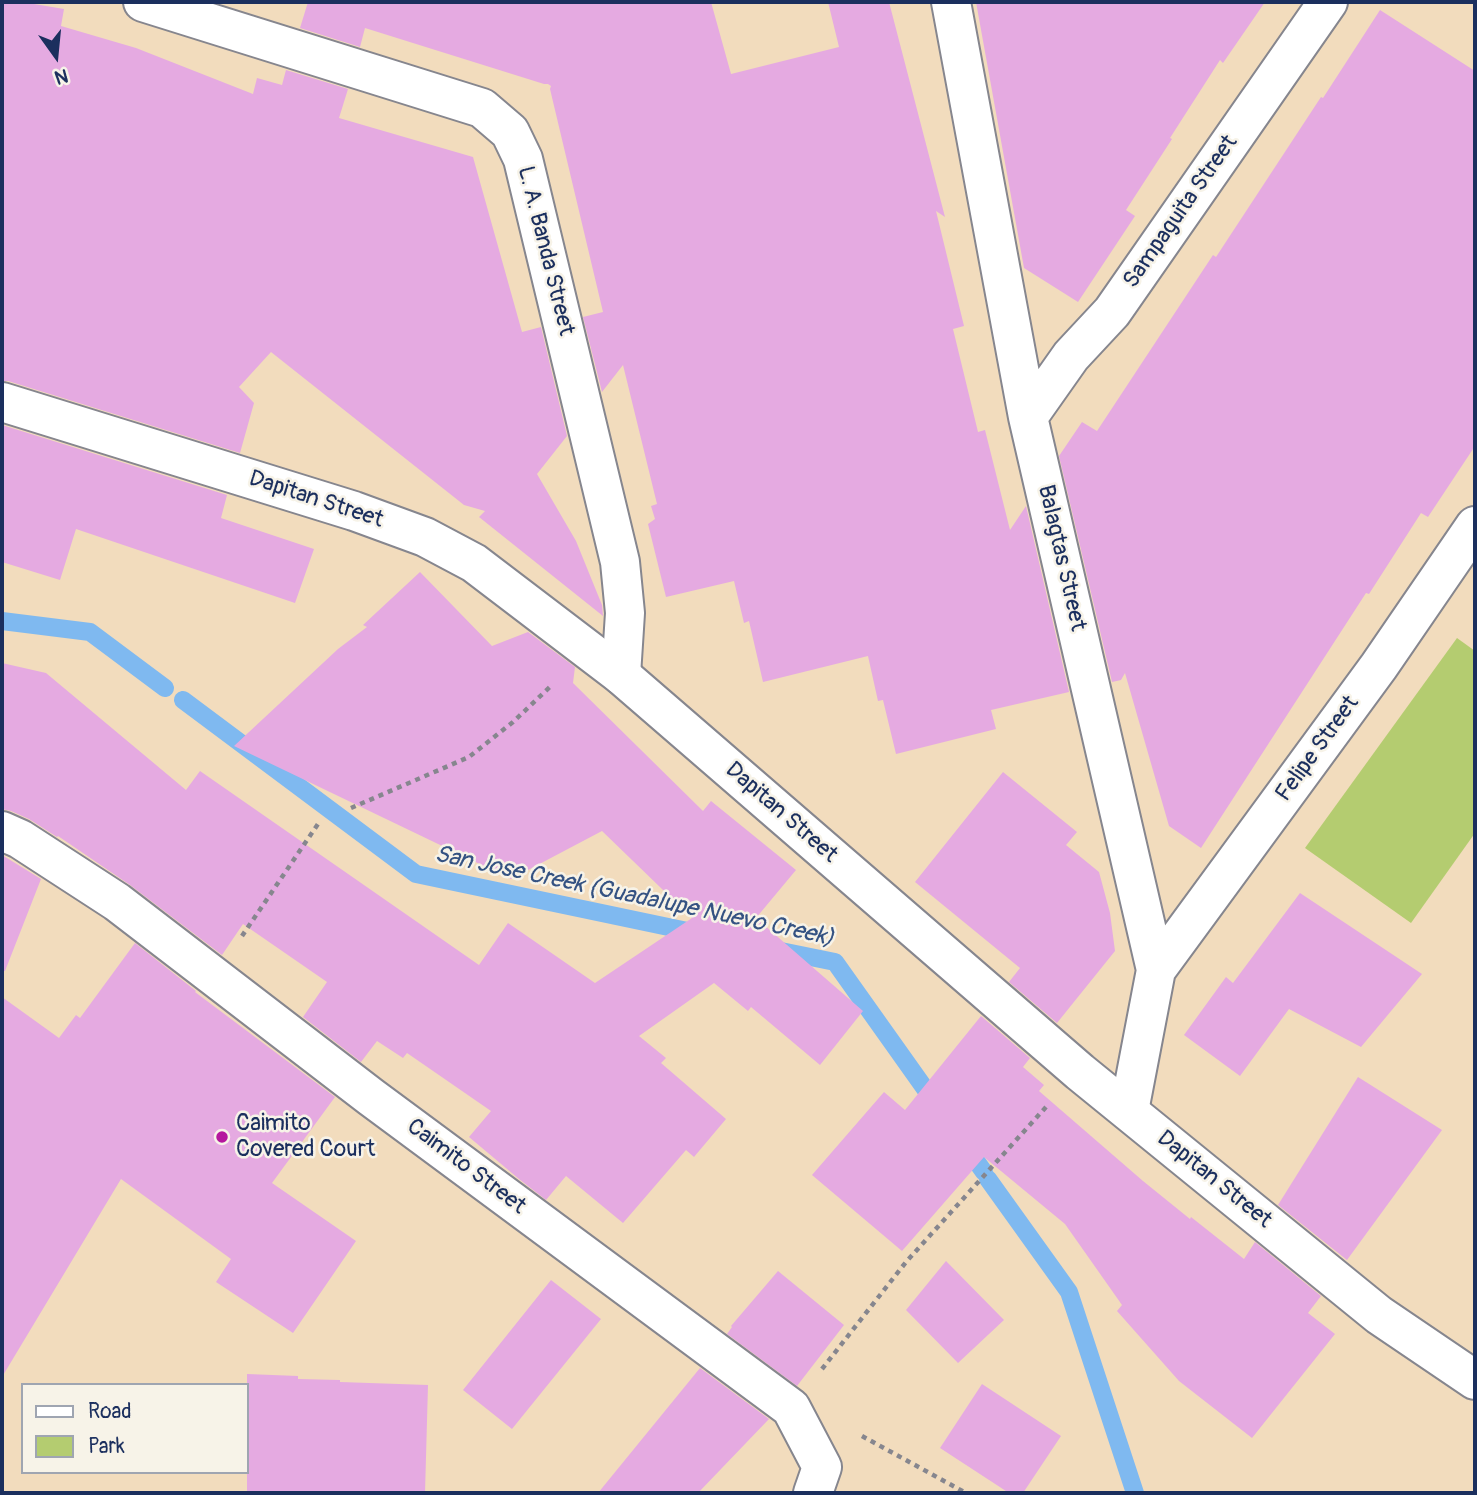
<!DOCTYPE html>
<html>
<head>
<meta charset="utf-8">
<style>
  body { margin:0 }
  #map { position:relative; width:1477px; height:1495px; overflow:hidden; background:#f2dcbd; font-family:Pangolin,sans-serif }
  canvas { display:block }
  .frame { position:absolute; inset:0; border:4px solid #1b2f5e; pointer-events:none }
  .legend { position:absolute; left:21px; top:1383px; width:228px; height:91px; box-sizing:border-box; background:#f7f3e8; border:2px solid #9fa5b1; margin:0; padding:9px 12px; list-style:none; font-size:21px; color:#1b2f5e }
  .legend li { display:flex; align-items:center; gap:14px; height:35px }
  .legend b { width:35px; border:2px solid #9fa5b1 }
  .north { position:absolute; left:21px; top:21px; width:70px; height:70px; -webkit-text-stroke:5px #f7f3e8; paint-order:stroke; rotate:165deg; font-size:19px; font-weight:700; line-height:28px; text-align:center; color:#1b2f5e }
  .north::after { content:''; display:block; margin:auto; width:24px; height:32px; background:#1b2f5e; clip-path:polygon(50% 0,100% 100%,50% 72%,0 100%) }
</style>
</head>
<body>
<div id="map">
<canvas width="1477" height="1495"></canvas>
<div class="frame"></div>
<ul class="legend">
<li><b style="height:9px;background:#fff"></b>Road</li>
<li><b style="height:19px;background:#b4cc70"></b>Park</li>
</ul>
<div class="north">N</div>
</div>
<script>
const c = document.querySelector('canvas').getContext('2d');
c.lineJoin = 'round';
function fill(path, color) { c.fillStyle = color; c.fill(path, 'evenodd'); }
function stroke(path, color, width, dash) { c.strokeStyle = color; c.lineWidth = width; c.lineCap = dash ? 'butt' : 'round'; c.setLineDash(dash || []); c.stroke(path); }
function drawText(font, color, halo, rows, align = 'center') {
  c.font = font + ' Pangolin,sans-serif'; c.lineWidth = 5; c.setLineDash([]); c.textBaseline = 'middle'; c.strokeStyle = halo; c.fillStyle = color; for (const [text, x, y, turn = 0] of rows) {
    c.save(); c.translate(x, y); c.rotate((+turn || 0) * Math.PI / 180); c.textAlign = isNaN(turn) ? turn : align; if (halo) c.strokeText(text, 0, 0); c.fillText(text, 0, 0); c.restore();
  }
}
const green = new Path2D(`
  M1457,638L1475,651V833L1411,923L1305,848Z`);
const stream = new Path2D(`
  M2,621L90,632L165,688
  M183,700L416,874L697,933
  M776,950L835,962L938,1107
  M964,1144L984,1172
  M988,1179L1069,1292L1135,1493`);
const building = new Path2D(`
  M2,2H22L64,9L61,26L136,48L253,94L257,78L282,85L286,70L348,89L339,118L473,157L522,332L541,327L567,436L537,474L576,541L602,605L603,616L479,517L485,511L464,505L271,352L239,387L254,403L240,453L8,381H2Z
  M308,2H711L731,74L839,47L828,2H889L945,217L936,211L964,326L953,329L978,432L985,430L1010,530L1026,506L1069,692L991,710L996,729L896,754L883,700L878,701L868,656L763,682L749,621L744,623L734,581L666,597L648,524L655,519L651,506L657,504L623,365L602,392L583,317L603,312L550,89L551,86L548,84H544L365,28L360,47L300,28Z
  M976,2H1265L1223,63L1220,60L1170,138L1172,139L1126,210L1135,216L1078,302L1024,268Z
  M1380,10L1475,71V446L1428,517L1421,513L1369,594L1366,593L1201,848L1169,826L1125,673L1121,680L1112,682L1059,456L1082,422L1097,431L1213,255L1216,257L1321,97L1323,98Z
  M2,425L227,495L221,518L314,549L295,603L76,529L60,580L2,562Z
  M420,572L492,646L528,632L575,667L573,683L703,811L711,801L796,870L756,918L863,1011L820,1065L751,1007L748,1011L714,983L639,1036L666,1058L661,1063L726,1119L694,1157L686,1150L623,1223L566,1176L546,1200L519,1179L469,1137L491,1111L407,1053L403,1058L377,1041L361,1062L303,1017L327,982L243,924L222,955L130,885L58,836L57,837L29,819L11,811L2,809V663L46,673L186,790L200,771L479,965L508,923L595,983L692,918L602,831L511,879L234,746L338,649L367,627L363,625Z
  M1003,772L1077,832L1066,845L1099,872L1110,913L1115,951L1057,1023L1009,982L1020,968L915,882Z
  M2,855L41,879L5,971H2Z
  M1300,893L1422,974L1361,1047L1289,1009L1240,1076L1184,1035L1226,977L1233,983Z
  M135,943L196,991L195,992L335,1097L272,1183L356,1241L293,1333L216,1282L231,1259L121,1179L2,1377V997L59,1038L76,1015L80,1018Z
  M981,1016L1030,1058L1023,1067L1044,1085L1039,1091L1143,1181L1190,1219L1191,1217L1244,1259L1255,1242L1321,1296L1308,1313L1335,1334L1252,1438L1179,1381L1117,1311L1122,1305L1065,1224L984,1157L902,1251L812,1175L884,1092L905,1110Z
  M1358,1077L1442,1130L1347,1260L1278,1205Z
  M946,1261L1004,1320L958,1363L906,1310Z
  M778,1271L844,1325L797,1386L727,1334L732,1327L731,1326Z
  M551,1280L601,1319L512,1429L463,1390Z
  M700,1368L769,1419L698,1493H598Z
  M247,1374L298,1376V1379L340,1380V1382L428,1385L425,1493H247Z
  M982,1384L1061,1436L1023,1493H1009L940,1448Z`);
const path = new Path2D(`
  M351,808L469,757L513,722L553,684
  M242,936L320,821
  M822,1369L906,1262L1046,1107
  M862,1436L966,1493`);
const minor = new Path2D(`
  M143,2L482,108L510,132L523,159L620,562L625,613L621,675
  M951,2L1028,417L1156,970L1129,1111
  M1028,417L1071,356L1112,312L1328,2
  M2,831L20,839L117,902L371,1097L791,1408L822,1467L813,1493
  M1156,970L1379,666L1475,526`);
const tertiary = new Path2D(`
  M2,402L354,511L425,537L474,563L621,675L1080,1072L1379,1315L1475,1380`);
const markers = [
  [222,1137,7,"#b5179e"]
];
const streetNames = [
  ["Sampaguita Street",1181,212,-55],
  ["L. A. Banda Street",545,251,76],
  ["Dapitan Street",316,500,18],
  ["Balagtas Street",1061,558,77],
  ["Felipe Street",1318,749,-54],
  ["Dapitan Street",781,813,41],
  ["Caimito Street",466,1167,37],
  ["Dapitan Street",1214,1180,39]
];
const poiNames = [
  ["Caimito",236,1124],
  ["Covered Court",236,1150]
];
const waterNames = [
  ["San Jose Creek (Guadalupe Nuevo Creek)",634,897,12]
];
fill(green, '#b4cc70');
stroke(stream, '#7fb9f0', 18);
fill(building, '#e5aae1');
stroke(minor, '#86868e', 42);
stroke(tertiary, '#86868e', 42);
stroke(path, '#86868e', 4.5, [5, 5]);
stroke(minor, '#fff', 38);
stroke(tertiary, '#fff', 38);
for (const [x, y, r, color] of markers) { const dot = new Path2D(); dot.arc(x, y, r, 0, 2 * Math.PI); c.fillStyle = color; c.fill(dot); stroke(dot, '#f7f3e8', 2.5); }
drawText('23px', '#1b2f5e', '#f7f3e8', streetNames);
drawText('23px', '#1b2f5e', '#f7f3e8', poiNames, 'left');
drawText('italic 24px', '#345282', '#f7f3e8', waterNames);
</script>
</body>
</html>
